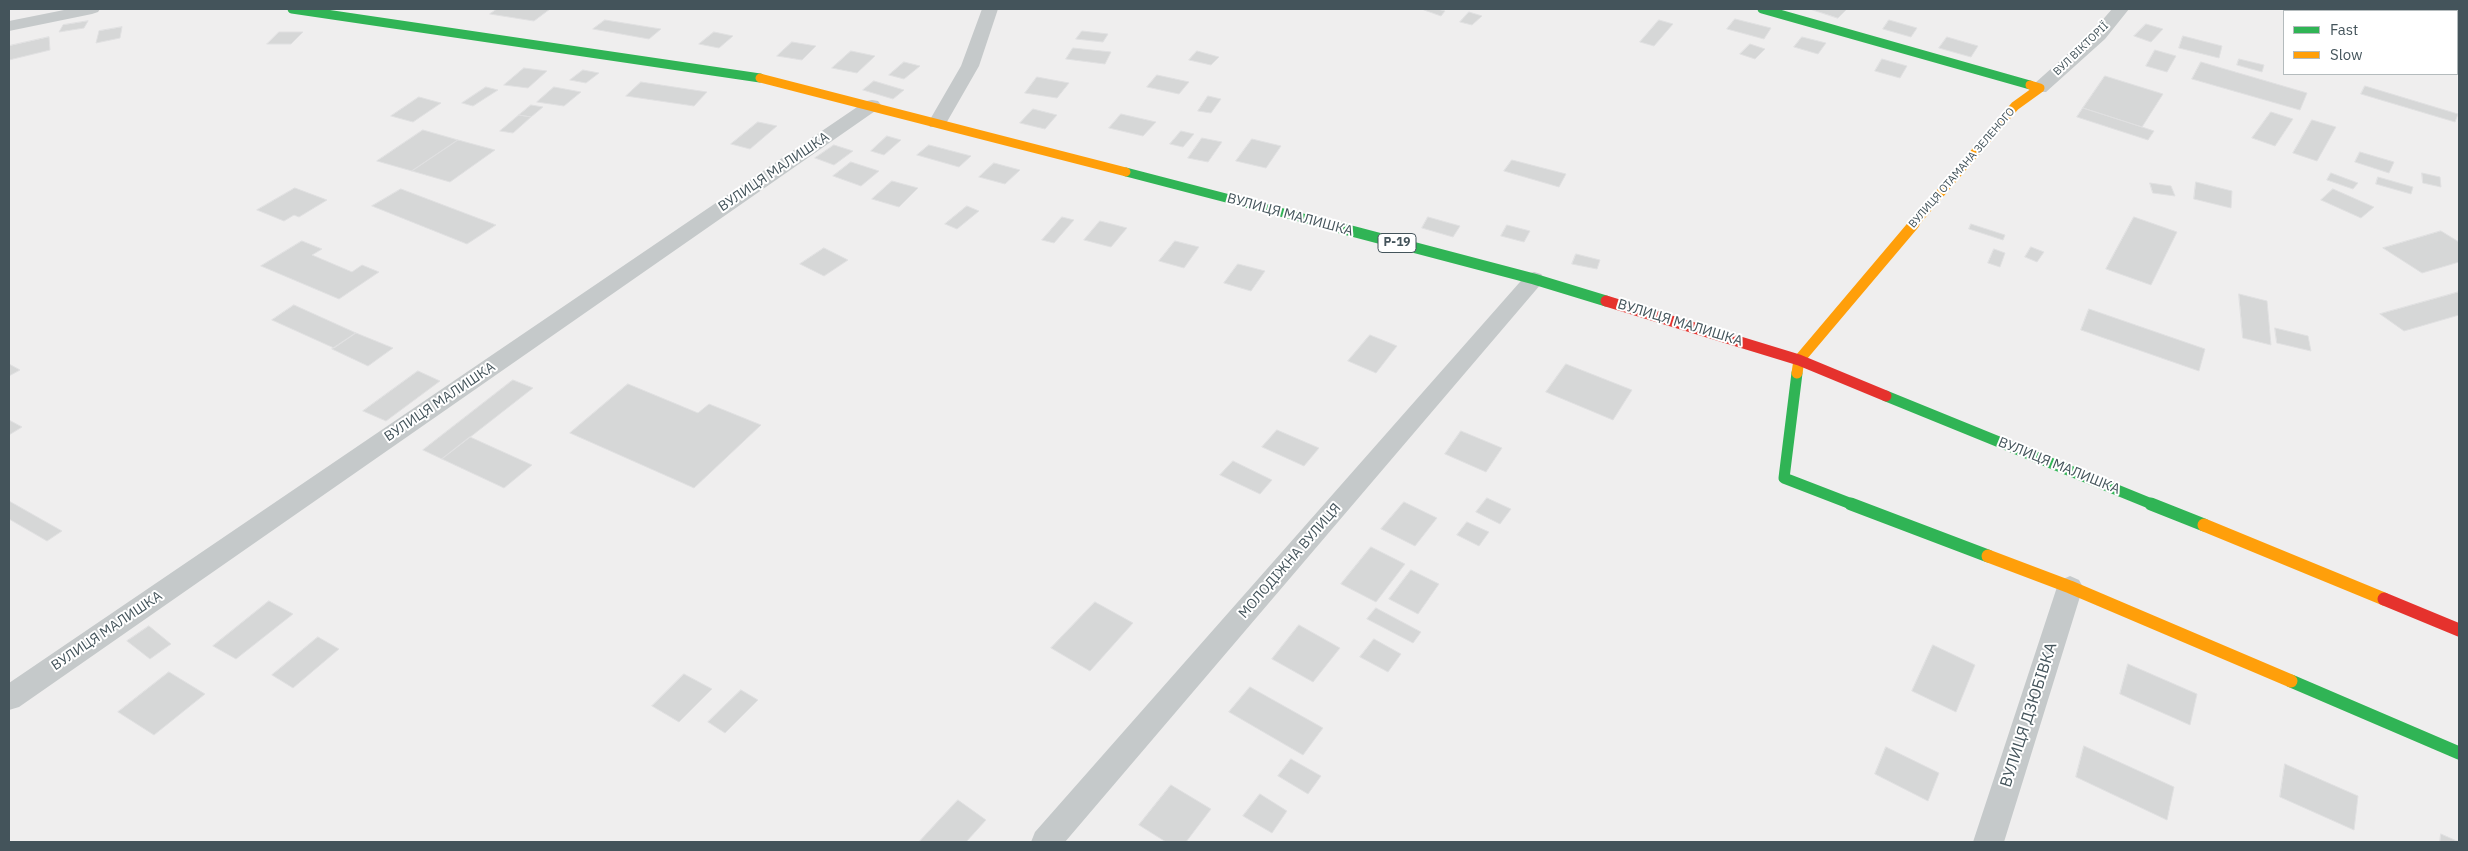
<!DOCTYPE html>
<html>
<head>
<meta charset="utf-8">
<style>
  body { margin:0 }
  #map { position:relative; width:2468px; height:851px; overflow:hidden; background:#efeeee; font-family:"IBM Plex Sans",sans-serif }
  canvas { display:block }
  .frame { position:absolute; inset:0; border:10px solid #44545b; pointer-events:none }
  .legend { position:absolute; left:2283px; top:10px; width:175px; height:65px; box-sizing:border-box; background:#fff; border:1px solid #b4bbbd; margin:0; padding:6px 9px; list-style:none; font-size:15px; color:#44545b }
  .legend li { display:flex; align-items:center; gap:10px; height:25px }
  .legend b { width:25px; border:1px solid #b4bbbd }
</style>
</head>
<body>
<div id="map">
<canvas width="2468" height="851"></canvas>
<div class="frame"></div>
<ul class="legend">
<li><b style="height:6px;background:#30b455"></b>Fast</li>
<li><b style="height:6px;background:#ff9f0a"></b>Slow</li>
</ul>
</div>
<script>
const c = document.querySelector('canvas').getContext('2d');
c.lineJoin = 'round';
function fill(path, color) { c.fillStyle = color; c.fill(path, 'evenodd'); }
function stroke(path, color, width, dash) { c.strokeStyle = color; c.lineWidth = width; c.lineCap = dash ? 'butt' : 'round'; c.setLineDash(dash || []); c.stroke(path); }
function drawText(font, color, halo, rows, align = 'center') {
  c.font = font + ' "IBM Plex Sans",sans-serif'; c.lineWidth = 4; c.setLineDash([]); c.textBaseline = 'middle'; c.strokeStyle = halo; c.fillStyle = color; for (const [text, x, y, turn = 0] of rows) {
    c.save(); c.translate(x, y); c.rotate((+turn || 0) * Math.PI / 180); c.textAlign = isNaN(turn) ? turn : align; if (halo) c.strokeText(text, 0, 0); c.fillText(text, 0, 0); c.restore();
  }
}
const building = new Path2D(`
  M497,9H550L534,21L490,14Z
  M1426,9H1437L1445,11L1441,16L1424,10Z
  M1810,9H1847L1838,18Z
  M1469,12L1482,16L1472,25L1460,22Z
  M1735,19L1771,28L1764,39L1727,29Z
  M605,20L661,29L649,39L593,29Z
  M1659,20L1673,24L1654,46L1640,42Z
  M1889,20L1917,28L1911,37L1883,29Z
  M88,21L84,28L59,32L63,25Z
  M2146,24L2163,29L2151,42L2134,36Z
  M122,27L120,38L96,43L99,31Z
  M1082,31L1108,34L1103,42L1076,39Z
  M279,32H303L291,44H267Z
  M714,32L733,36L719,48L699,44Z
  M2183,36L2222,46L2219,58L2179,48Z
  M49,37L50,50L9,60V46Z
  M1802,37L1826,43L1818,54L1794,47Z
  M1947,37L1978,46L1971,57L1939,48Z
  M792,42L816,46L802,60L777,56Z
  M1750,44L1765,49L1755,59L1740,54Z
  M1073,48L1111,52L1105,64L1066,59Z
  M2155,50L2176,56L2167,72L2146,66Z
  M851,51L875,56L857,73L832,68Z
  M1197,51L1219,57L1211,65L1189,60Z
  M1882,59L1907,66L1900,78L1875,71Z
  M2239,59L2264,65L2262,72L2237,65Z
  M904,62L920,66L904,79L889,75Z
  M2201,62L2307,93L2300,110L2192,79Z
  M524,68L547,71L528,88L504,85Z
  M583,70L599,73L586,83L570,80Z
  M1157,75L1189,82L1179,94L1147,87Z
  M2105,76L2163,94L2142,127L2083,108Z
  M1037,77L1069,83L1057,98L1025,93Z
  M874,81L904,90L893,99L863,90Z
  M641,82L707,92L694,106L626,96Z
  M2365,86L2458,114L2455,122L2361,94Z
  M486,87L498,90L473,106L462,103Z
  M554,87L581,92L564,106L537,102Z
  M1208,96L1221,99L1211,113L1198,111Z
  M419,97L441,103L413,122L391,116Z
  M531,105L543,107L531,117L519,115Z
  M2083,108L2142,127L2154,131L2148,140L2077,117Z
  M1033,109L1057,115L1045,129L1020,123Z
  M2271,112L2293,119L2275,146L2252,138Z
  M1121,114L1156,122L1143,136L1109,128Z
  M519,115L531,117L513,133L500,131Z
  M2312,120L2336,127L2317,161L2293,153Z
  M758,122L777,126L750,149L731,144Z
  M423,130L458,140L412,171L377,161Z
  M1181,131L1194,134L1183,147L1170,144Z
  M887,136L901,140L884,155L871,151Z
  M1202,138L1222,142L1208,162L1188,158Z
  M1252,139L1281,146L1266,168L1236,161Z
  M458,140L495,150L450,182L412,171Z
  M834,145L853,151L834,165L815,158Z
  M929,145L971,156L959,167L917,155Z
  M2360,152L2394,162L2389,173L2355,162Z
  M1512,160L1566,174L1559,187L1504,171Z
  M851,162L879,171L861,186L833,176Z
  M994,163L1020,170L1005,184L979,177Z
  M2331,173L2358,183L2353,189L2327,180Z
  M2422,173L2440,177L2441,187L2423,183Z
  M2378,177L2413,187L2411,194L2376,184Z
  M892,181L918,188L899,207L872,199Z
  M2196,182L2232,191L2231,208L2194,199Z
  M2150,183L2171,186L2175,196L2153,193Z
  M295,188L327,200L299,217L294,215L284,221L257,210Z
  M401,189L496,225L467,244L372,206Z
  M2333,189L2374,207L2361,218L2321,200Z
  M967,206L979,211L957,229L945,224Z
  M1062,217L1074,220L1054,243L1042,240Z
  M1428,217L1460,226L1453,237L1422,228Z
  M2134,217L2177,232L2151,285L2106,269Z
  M1100,221L1127,228L1111,247L1084,240Z
  M1971,224L2005,235L2003,240L1969,229Z
  M1507,225L1530,231L1524,242L1501,236Z
  M2441,231L2459,242V262L2422,273L2383,248Z
  M302,241L322,249L312,255L352,272L362,265L379,272L339,299L261,266Z
  M1175,241L1199,247L1184,268L1159,261Z
  M2031,247L2044,252L2037,262L2025,257Z
  M824,248L848,260L824,276L800,264Z
  M1994,249L2005,253L2000,267L1988,263Z
  M1576,254L1600,260L1597,269L1572,264Z
  M1238,264L1265,271L1251,291L1224,283Z
  M2459,292V315L2404,331L2380,314Z
  M2239,294L2267,301L2271,345L2243,338Z
  M294,305L356,333L334,348L272,320Z
  M2089,309L2205,349L2199,371L2081,330Z
  M2275,328L2308,336L2311,351L2277,343Z
  M356,333L393,348L368,366L332,349Z
  M1370,335L1397,346L1376,373L1348,361Z
  M9,364L20,370L9,376Z
  M1566,364L1632,390L1613,420L1546,392Z
  M418,371L440,381L386,421L363,411Z
  M513,380L533,388L442,459L423,450Z
  M628,384L698,413L709,404L761,425L694,488L570,433Z
  M9,420L22,427L9,435Z
  M1277,430L1319,448L1304,466L1262,447Z
  M1461,431L1502,448L1486,472L1445,454Z
  M470,437L532,465L504,488L442,459Z
  M1233,461L1272,480L1260,494L1220,475Z
  M1487,498L1511,509L1500,524L1476,512Z
  M9,501L62,531L47,541L9,519Z
  M1404,502L1437,518L1415,546L1381,529Z
  M1467,522L1489,532L1479,546L1457,535Z
  M1371,547L1405,564L1376,602L1341,584Z
  M1411,570L1439,584L1418,614L1389,599Z
  M269,601L293,614L236,659L213,646Z
  M1095,602L1133,623L1090,671L1051,648Z
  M1376,608L1421,632L1413,643L1367,619Z
  M1299,625L1340,648L1313,682L1272,659Z
  M149,626L171,644L150,659L127,641Z
  M318,637L339,649L293,688L272,675Z
  M1374,639L1401,654L1388,672L1360,657Z
  M1933,645L1975,665L1956,712L1912,691Z
  M2128,664L2197,694L2190,725L2120,694Z
  M169,672L205,694L154,735L118,712Z
  M684,674L712,689L679,722L652,706Z
  M1250,687L1323,728L1303,755L1229,712Z
  M741,690L758,700L725,733L708,722Z
  M2084,746L2174,787L2167,820L2076,777Z
  M1886,747L1939,773L1928,801L1875,774Z
  M1291,759L1321,776L1308,794L1278,776Z
  M2285,764L2358,796L2354,830L2280,797Z
  M1171,785L1211,809L1186,842H1166L1139,825Z
  M1260,794L1287,811L1272,833L1243,816Z
  M958,800L986,820L966,842H919Z
  M2441,834L2459,842H2440Z`);
const street = new Path2D(`
  M69,9H100L98,12L92,14L9,31V21Z
  M982,9H998L979,66L944,127H930L928,123L961,66Z
  M2112,9H2129L2105,39L2046,92H2034L2031,88L2034,84L2093,31Z
  M872,100L878,101L881,105L878,109L19,707L9,710V683L866,101Z
  M1534,272L1541,274L1545,279L1541,284L1065,842H1031L1035,832L1527,274Z
  M2070,576L2079,580L2083,587L2004,842H1973L2057,587L2061,580Z`);
const fastFar2 = new Path2D(`
  M292,9L760,78
  M1762,9L2030,85
  M1126,172L1330,225`);
const fastFar1 = new Path2D(`
  M1325,224L1534,279L1606,301
  M1797,373L1784,478L1854,505
  M1886,396L2154,505`);
const fast = new Path2D(`
  M1851,504L1988,556
  M2151,504L2204,525
  M2291,681L2459,753`);
const slowFar2 = new Path2D(`
  M760,78L1126,172
  M1913,225L2015,106L2040,88L2030,85`);
const slowFar1 = new Path2D(`
  M1797,373L1799,360L1914,224`);
const slow = new Path2D(`
  M2204,525L2384,599
  M1988,556L2070,587L2291,681`);
const jamFar1 = new Path2D(`
  M1606,301L1799,360L1886,396`);
const jam = new Path2D(`
  M2384,599L2459,630`);
const farStreetnames = [
  ["ВУЛ ВІКТОРІЇ",2081,49,-44],
  ["ВУЛИЦЯ ОТАМАНА ЗЕЛЕНОГО",1962,168,-49]
];
const shields = [
  [1397,243,38]
];
const shieldNames = [
  ["Р-19",1397,243]
];
const streetNames = [
  ["ВУЛИЦЯ МАЛИШКА",774,172,-34],
  ["ВУЛИЦЯ МАЛИШКА",1290,215,15],
  ["ВУЛИЦЯ МАЛИШКА",1680,323,17],
  ["ВУЛИЦЯ МАЛИШКА",440,402,-34],
  ["ВУЛИЦЯ МАЛИШКА",2059,466,22],
  ["МОЛОДІЖНА ВУЛИЦЯ",1290,561,-49],
  ["ВУЛИЦЯ МАЛИШКА",107,631,-34]
];
const nearStreetnames = [
  ["ВУЛИЦЯ ДЗЮБІВКА",2029,715,-72]
];
fill(building, '#d6d7d7');
stroke(building, '#e0e0e1', 1);
fill(street, '#c5c9ca');
stroke(fastFar2, '#30b455', 9);
stroke(fastFar1, '#30b455', 11);
stroke(fast, '#30b455', 13);
stroke(slowFar2, '#ff9f0a', 9);
stroke(slowFar1, '#ff9f0a', 11);
stroke(slow, '#ff9f0a', 13);
stroke(jamFar1, '#e5322d', 11);
stroke(jam, '#e5322d', 13);
drawText('11px', '#44545b', '#fff', farStreetnames);
for (const [x, y, w] of shields) { const box = new Path2D(); box.roundRect(x - w / 2, y - 9.5, w, 19, 4); c.fillStyle = '#fff'; c.fill(box); stroke(box, '#44545b', 1); }
drawText('bold 12px', '#44545b', null, shieldNames);
drawText('14px', '#44545b', '#fff', streetNames);
drawText('16px', '#44545b', '#fff', nearStreetnames);
</script>
</body>
</html>
